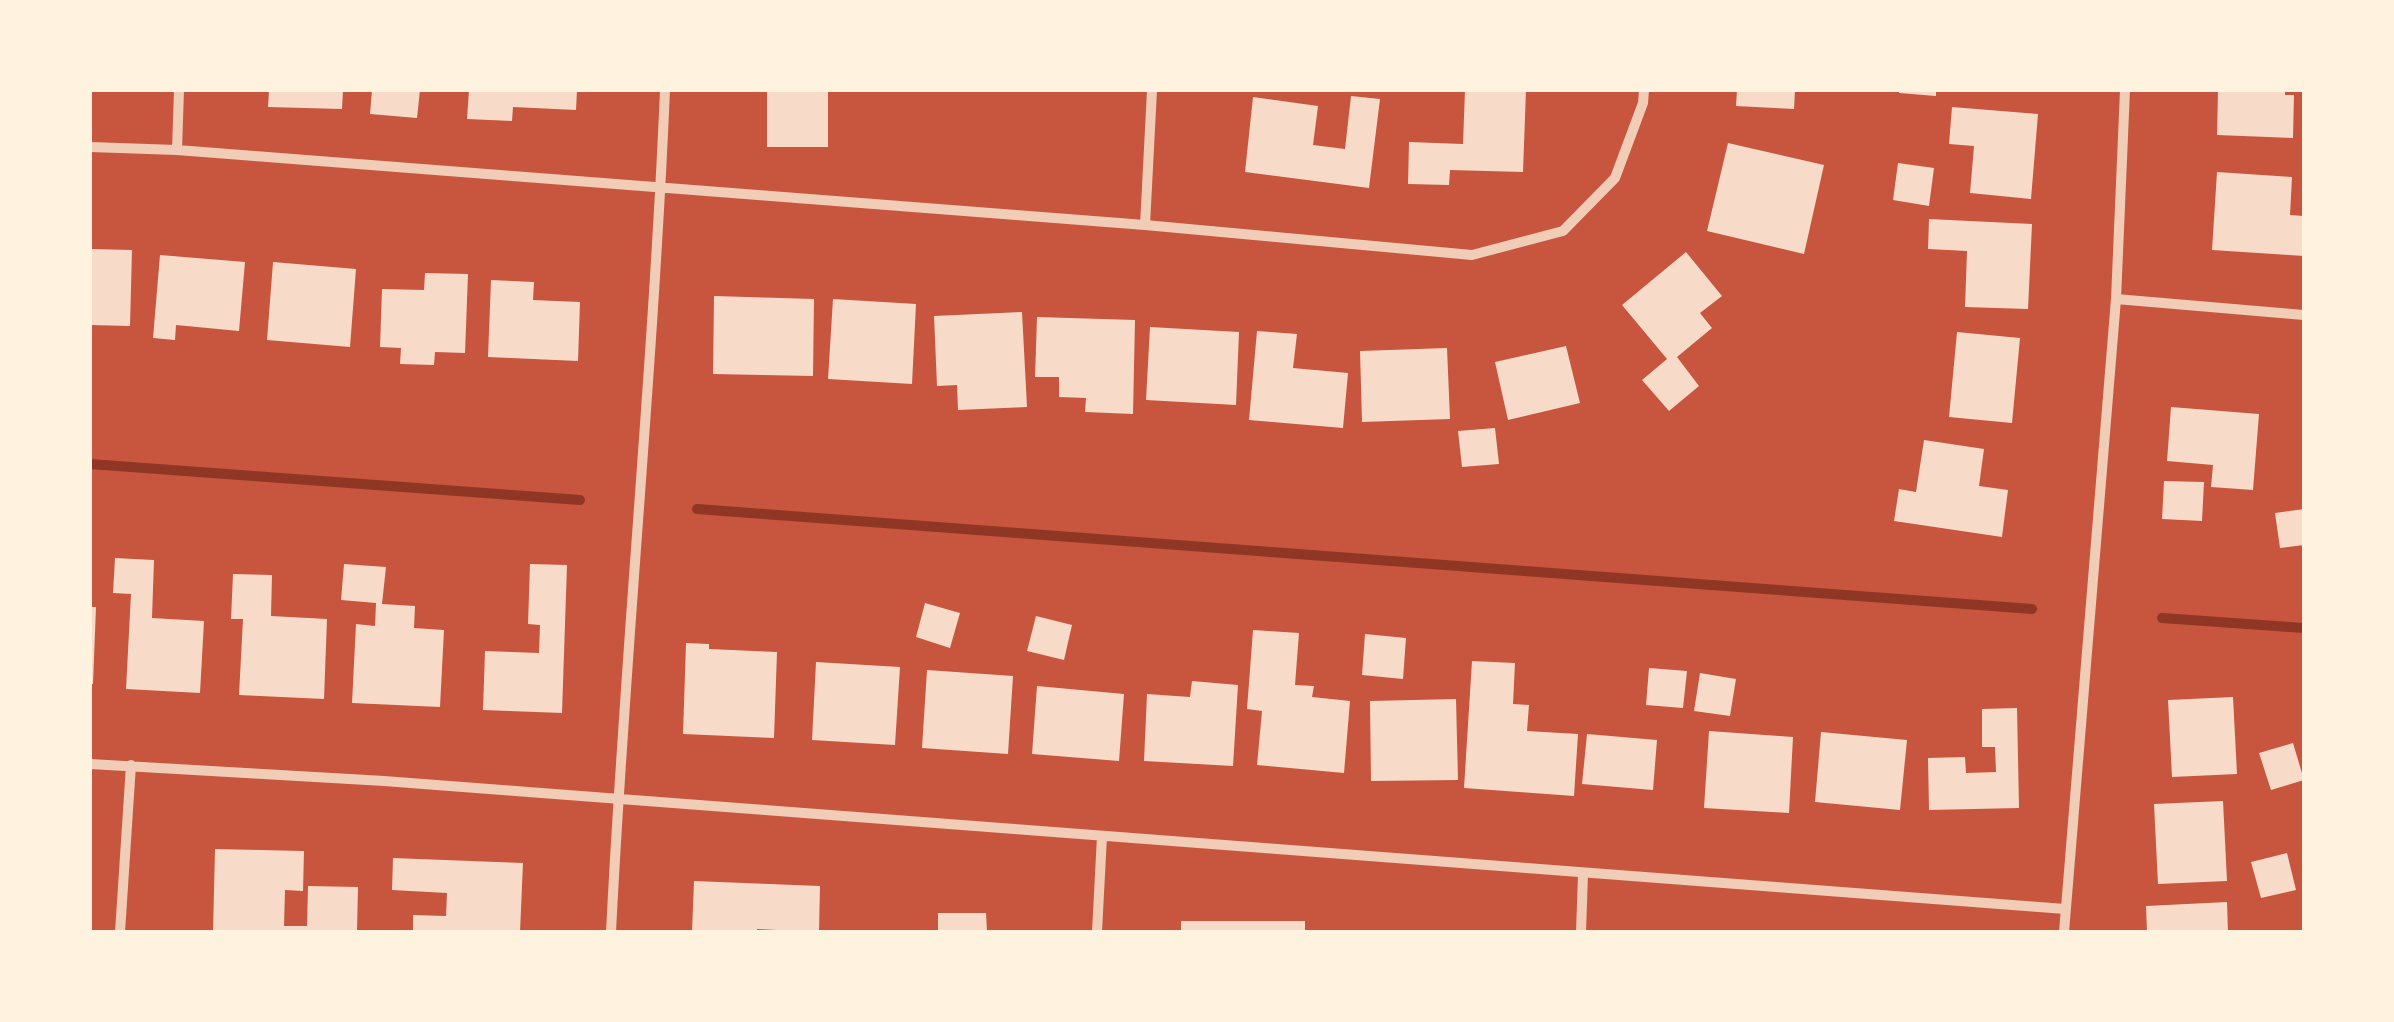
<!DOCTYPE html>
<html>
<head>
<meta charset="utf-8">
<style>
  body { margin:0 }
  #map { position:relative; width:2394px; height:1022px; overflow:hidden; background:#c8553d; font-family:"Varela Round",sans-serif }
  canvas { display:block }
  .frame { position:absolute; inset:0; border:92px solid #fff3e0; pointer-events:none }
</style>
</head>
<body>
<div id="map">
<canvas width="2394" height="1022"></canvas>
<div class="frame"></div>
</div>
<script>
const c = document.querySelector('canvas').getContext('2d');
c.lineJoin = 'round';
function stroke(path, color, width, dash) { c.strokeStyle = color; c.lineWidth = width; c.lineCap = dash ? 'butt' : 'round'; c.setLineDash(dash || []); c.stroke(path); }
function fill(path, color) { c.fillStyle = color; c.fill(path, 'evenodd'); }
const stream = new Path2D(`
  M90,464L580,500
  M697,509L2032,609
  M2162,618L2304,628`);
const building = new Path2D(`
  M269,90H343L342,109L268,107Z
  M372,90H420L417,118L370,114Z
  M469,90H577L576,110L513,107L512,121L467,119Z
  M767,90H828V147H767Z
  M1465,90H1526L1523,172L1450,170L1449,185L1408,184L1409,142L1463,144Z
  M1737,90H1795L1794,109L1736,106Z
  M1899,90H1936V96L1899,93Z
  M2218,90H2285V95H2294L2293,138L2217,135Z
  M1351,96L1380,99L1369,188L1245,172L1253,97L1318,106L1313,145L1345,149Z
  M1952,107L2038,114L2031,199L1970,193L1974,146L1949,144Z
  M1728,143L1824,165L1804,254L1707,231Z
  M1898,163L1934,168L1929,206L1893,200Z
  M2217,172L2292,177L2290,215L2304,216V256L2212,250Z
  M1929,219L2032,224L2028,309L1965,307L1967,251L1928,249Z
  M92,249L132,250L130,326L90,325Z
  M1686,252L1722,296L1700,313L1712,328L1677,357L1699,386L1669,411L1642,380L1667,359L1622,305Z
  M160,255L245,262L239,331L176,325L175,340L153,338Z
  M273,262L356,269L350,347L267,340Z
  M425,273L468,274L465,353L435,352L434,365L400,364L401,348L380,347L382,289L424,290Z
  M491,280L534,282L533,300L580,302L578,361L488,357Z
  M714,296L814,299L813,376L713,374Z
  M833,299L916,304L912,384L828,379Z
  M1022,312L1027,407L958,410L957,385L937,386L934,316Z
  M1037,317L1135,320L1133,414L1085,412L1086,398L1059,397V377H1035Z
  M1150,327L1239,332L1236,405L1146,400Z
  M1257,331L1297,334L1293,368L1348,373L1343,428L1249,420Z
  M1957,332L2020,338L2012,423L1949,417Z
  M1566,346L1580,403L1508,420L1495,362Z
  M1447,348L1450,419L1362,422L1360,351Z
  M2171,407L2259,414L2253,490L2211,487L2213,465L2167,461Z
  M1495,428L1499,464L1462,467L1458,431Z
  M1924,440L1984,449L1979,486L2008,490L2002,537L1894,521L1899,489L1916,492Z
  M2164,481L2204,482L2202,521L2162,519Z
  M2304,509V545L2280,548L2275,513Z
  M115,558L154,560L152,618L204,621L200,693L126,689L131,594L113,593Z
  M344,564L386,567L382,604L415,606L414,628L444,630L440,707L352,703L356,624L375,626L376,603L341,600Z
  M530,564L567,565L562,713L483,710L485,651L539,653L540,625L528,624Z
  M233,574L272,575L271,616L327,619L324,699L239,695L243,619H231Z
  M925,603L960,613L950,648L916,637Z
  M90,607H96L93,684H90Z
  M1036,616L1072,625L1064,660L1027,651Z
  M1253,630L1299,633L1295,685L1314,686L1312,697L1350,701L1344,773L1257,765L1262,711L1247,709Z
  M1365,634L1406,638L1403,679L1362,675Z
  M686,643L709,644V649L777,652L774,738L683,734Z
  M1472,661L1515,663L1513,704L1529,705L1527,731L1578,734L1574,796L1464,788Z
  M816,662L900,667L895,745L812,740Z
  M1649,668L1687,671L1683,708L1646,705Z
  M927,670L1013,676L1008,754L922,748Z
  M1700,673L1736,679L1730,716L1694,711Z
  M1192,681L1238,685L1233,766L1144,761L1147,694L1190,697Z
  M1037,686L1124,694L1119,761L1032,754Z
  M2233,697L2237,774L2172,777L2168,700Z
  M1456,699L1458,780L1371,781L1370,701Z
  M2017,708L2019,808L1929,810L1928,758L1965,757L1966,773L1996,772L1995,747H1982V709Z
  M1709,731L1793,737L1789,813L1704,808Z
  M1821,732L1907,740L1900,810L1815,802Z
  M1587,734L1657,740L1653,790L1582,784Z
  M2293,743L2304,780L2271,790L2259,753Z
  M2223,801L2227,881L2158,884L2154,804Z
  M215,849L304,851L303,891L285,890L284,926H307L308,886L358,887L357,931L213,932Z
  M2287,853L2296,890L2261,898L2251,862Z
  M393,858L523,863L520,932H413V915L446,916L447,893L392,890Z
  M694,881L820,886L819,932L757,929V932H692Z
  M2227,902L2228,932H2147L2146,906Z
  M938,913H986L987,932H938Z
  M1181,921H1305V932H1181Z`);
const minor = new Path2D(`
  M90,147L177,150L1145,225L1472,255L1563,231L1615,178L1643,103L1644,90
  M177,150L179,90
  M1145,225L1152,90
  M2116,299L2304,315
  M90,764L384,781L2065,909
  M120,932L131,765
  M611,932C625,651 653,371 665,90
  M1097,932L1102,836
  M1581,932L1583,874
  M2064,932L2116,299L2125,90`);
stroke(stream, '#8f3625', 10);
fill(building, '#f7dbc8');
stroke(minor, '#f1ccb7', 10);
</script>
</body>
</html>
